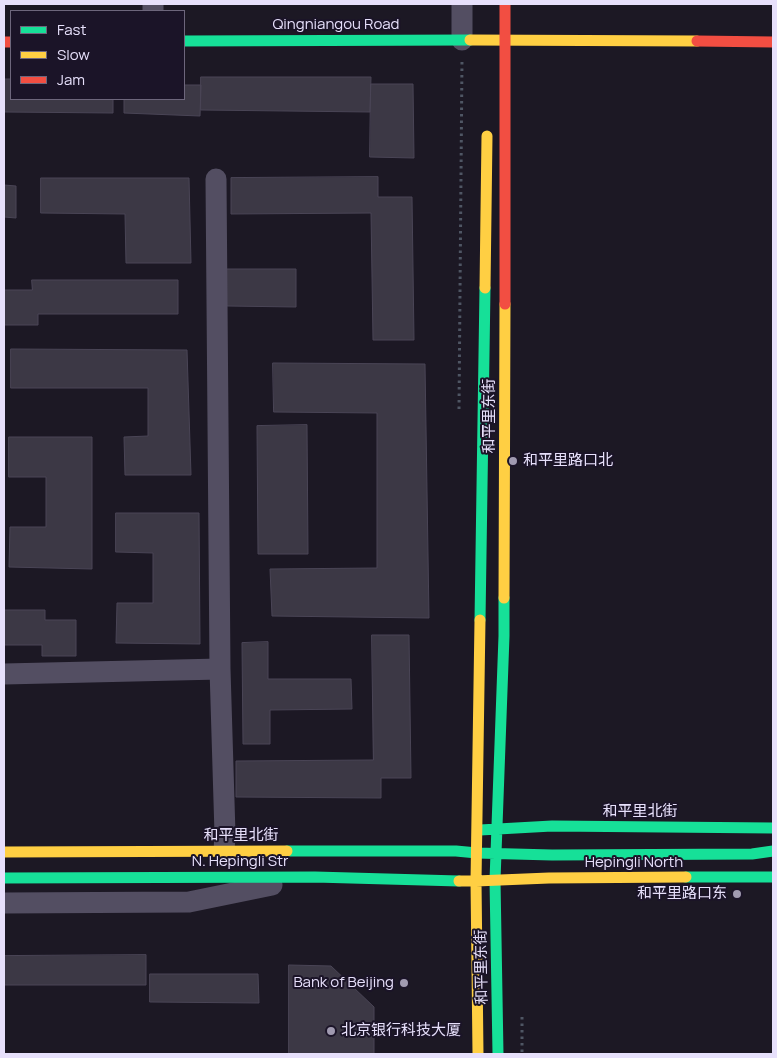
<!DOCTYPE html>
<html>
<head>
<meta charset="utf-8">
<style>
  body { margin:0 }
  #map { position:relative; width:777px; height:1058px; overflow:hidden; background:#1c1824; font-family:Manrope,sans-serif }
  canvas { display:block }
  .frame { position:absolute; inset:0; border:5px solid #e7e0fb; pointer-events:none }
  .legend { position:absolute; left:10px; top:10px; width:175px; height:90px; box-sizing:border-box; background:#1b1428; border:1px solid #6d667c; margin:0; padding:6px 9px; list-style:none; font-size:15px; color:#e7e0fb }
  .legend li { display:flex; align-items:center; gap:10px; height:25px }
  .legend b { width:25px; border:1px solid #6d667c }
</style>
</head>
<body>
<div id="map">
<canvas width="777" height="1058"></canvas>
<div class="frame"></div>
<ul class="legend">
<li><b style="height:6px;background:#16e098"></b>Fast</li>
<li><b style="height:6px;background:#ffcf43"></b>Slow</li>
<li><b style="height:6px;background:#f24e42"></b>Jam</li>
</ul>
</div>
<script>
const c = document.querySelector('canvas').getContext('2d');
c.lineJoin = 'round';
function fill(path, color) { c.fillStyle = color; c.fill(path, 'evenodd'); }
function stroke(path, color, width, dash) { c.strokeStyle = color; c.lineWidth = width; c.lineCap = dash ? 'butt' : 'round'; c.setLineDash(dash || []); c.stroke(path); }
function drawText(font, color, halo, rows, align = 'center') {
  c.font = font + ' Manrope,"Noto Sans SC",sans-serif'; c.lineWidth = 4; c.setLineDash([]); c.textBaseline = 'middle'; c.strokeStyle = halo; c.fillStyle = color; for (const [text, x, y, turn = 0] of rows) {
    c.save(); c.translate(x, y); c.rotate((+turn || 0) * Math.PI / 180); c.textAlign = isNaN(turn) ? turn : align; if (halo) c.strokeText(text, 0, 0); c.fillText(text, 0, 0); c.restore();
  }
}
const building = new Path2D(`
  M201,77H371L370,112L201,110Z
  M4,79H11V99H113V113L4,112Z
  M371,84H413L414,158L370,157Z
  M184,85H201L200,116L124,113V99H184Z
  M378,177V197H412L414,340H373L371,213L231,214V178Z
  M41,178H189L191,263H126L125,214L41,213Z
  M4,185L16,186V218L4,217Z
  M227,269H296V307L227,306Z
  M32,280H178V314H38V325H4V290H32Z
  M11,349L187,350L191,475H125L124,437L148,436V388H11Z
  M273,363L425,364L429,618L272,616L270,569L377,568V413L274,412Z
  M307,425L308,554H258L257,426Z
  M9,437H92V569L9,567L10,527H46V477H9Z
  M116,513H199L200,644L116,643L117,603H153V553L116,552Z
  M4,610H45V620H76V656H42V645H4Z
  M372,635H409L411,778H381V798L236,797V761L373,760Z
  M268,642V679H351L352,709L270,710V744H243L242,643Z
  M146,955V985H4V956Z
  M289,965L331,966L374,1007V1054H289Z
  M150,974H258L259,1003L150,1002Z`);
const path = new Path2D(`
  M459,409L462,60
  M522,1017V1054`);
const street = new Path2D(`
  M153,4V11
  M462,4V40
  M216,179L220,669L225,834L224,851
  M4,674L220,669
  M4,903L189,902L272,885`);
const fast = new Path2D(`
  M184,41L470,40
  M480,620L485,288
  M480,830L552,826L773,828
  M287,851H456L477,853L552,855L752,854L773,851
  M686,877H773
  M4,878L315,877L459,881
  M498,1054L495,880L504,636V598`);
const slow = new Path2D(`
  M470,40L697,41
  M485,288L487,136
  M504,598L505,304
  M4,852L287,851
  M459,881H476L549,878L686,877
  M478,1054L476,881L480,620`);
const jam = new Path2D(`
  M697,41L773,42
  M4,42H11
  M505,304V4`);
const markers = [
  [513,461,5,"#a09ab0"],
  [737,894,5,"#a09ab0"],
  [404,983,5,"#a09ab0"],
  [331,1031,5,"#a09ab0"]
];
const streetNames = [
  ["Qingniangou Road",336,25],
  ["和平里东街",490,416,-90],
  ["和平里北街",640,812],
  ["和平里北街",241,836],
  ["N. Hepingli Str",240,862],
  ["Hepingli North",634,863],
  ["和平里东街",482,967,-91]
];
const poiNames = [
  ["和平里路口北",523,461],
  ["和平里路口东",727,894,"right"],
  ["Bank of Beijing",394,983,"right"],
  ["北京银行科技大厦",341,1031]
];
fill(building, '#3c3845');
stroke(building, '#4a4556', 1);
stroke(path, '#4f5664', 3, [2.5, 4]);
stroke(street, '#534e62', 21);
stroke(fast, '#16e098', 11);
stroke(slow, '#ffcf43', 11);
stroke(jam, '#f24e42', 11);
for (const [x, y, r, color] of markers) { const dot = new Path2D(); dot.arc(x, y, r, 0, 2 * Math.PI); c.fillStyle = color; c.fill(dot); stroke(dot, '#1b1428', 2); }
drawText('15px', '#e7e0fb', '#1b1428', streetNames);
drawText('15px', '#e7e0fb', '#1b1428', poiNames, 'left');
</script>
</body>
</html>
